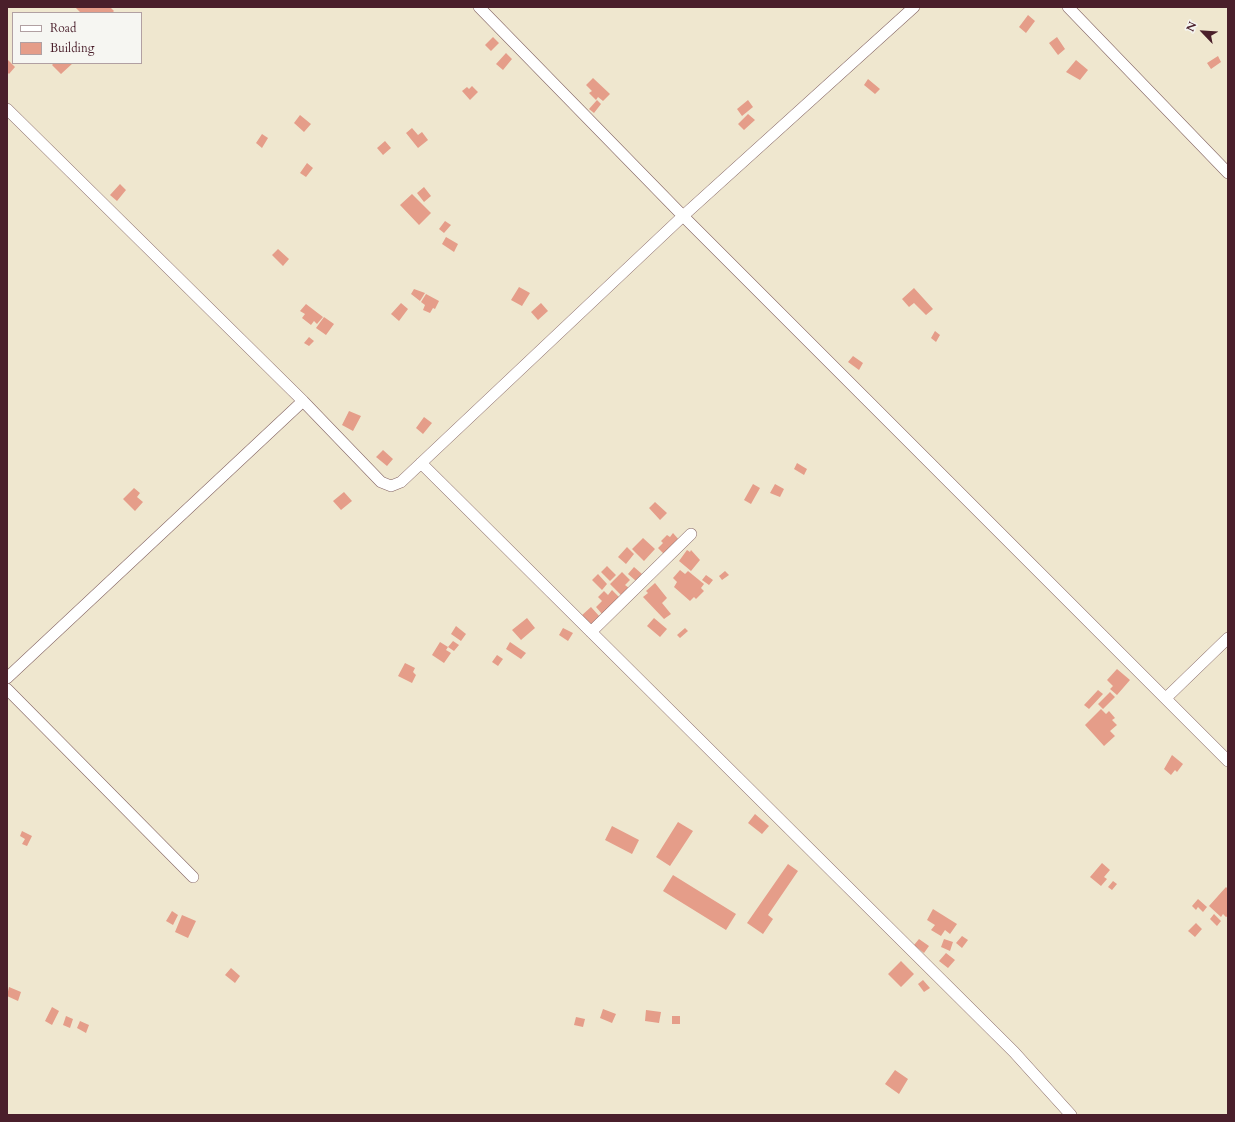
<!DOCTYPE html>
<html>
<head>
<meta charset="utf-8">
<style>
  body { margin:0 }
  #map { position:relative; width:1235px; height:1122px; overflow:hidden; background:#efe7cf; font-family:Cardo,serif }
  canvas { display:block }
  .frame { position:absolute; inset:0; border:8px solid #4a1f2b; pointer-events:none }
  .legend { position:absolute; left:12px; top:12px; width:130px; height:52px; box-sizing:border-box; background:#f6f6f2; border:1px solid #b1a0a2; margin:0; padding:5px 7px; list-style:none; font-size:12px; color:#4a1f2b }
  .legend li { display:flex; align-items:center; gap:8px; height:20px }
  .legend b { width:20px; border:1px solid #b1a0a2 }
  .north { position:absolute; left:1183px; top:12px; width:40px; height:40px; -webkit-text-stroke:3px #f6f6f2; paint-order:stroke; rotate:295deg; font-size:11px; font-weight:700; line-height:16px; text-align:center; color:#4a1f2b }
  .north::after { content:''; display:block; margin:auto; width:14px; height:18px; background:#4a1f2b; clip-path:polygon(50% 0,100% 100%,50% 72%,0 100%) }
</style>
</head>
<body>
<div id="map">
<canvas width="1235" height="1122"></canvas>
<div class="frame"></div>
<ul class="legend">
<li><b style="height:5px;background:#fff"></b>Road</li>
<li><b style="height:11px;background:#e59d89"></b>Building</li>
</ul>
<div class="north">N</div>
</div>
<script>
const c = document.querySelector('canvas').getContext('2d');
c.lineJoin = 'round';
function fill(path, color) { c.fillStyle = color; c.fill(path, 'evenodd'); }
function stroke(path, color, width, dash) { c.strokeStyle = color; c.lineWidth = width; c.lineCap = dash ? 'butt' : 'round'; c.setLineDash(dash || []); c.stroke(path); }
const building = new Path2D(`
  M75,7H110L114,11L112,13H81Z
  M1028,15L1035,21L1026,33L1019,27Z
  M493,37L499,43L491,51L485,45Z
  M1057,37L1065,49L1058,55L1049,43Z
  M506,53L512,59L503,70L496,64Z
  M1218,56L1221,62L1211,69L1207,63Z
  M7,59L15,67L9,74L7,72Z
  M1076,60L1088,70L1080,80L1066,72Z
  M54,63H73L61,74L52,65Z
  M593,78L610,94L603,101L598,97L596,100L589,93L592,91L586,85Z
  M868,79L880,89L875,94L864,85Z
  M472,86L478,92L470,100L462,91L467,87L469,89Z
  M597,100L601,104L594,113L589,109Z
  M748,100L753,107L742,116L737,109Z
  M748,114L755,120L744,130L738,124Z
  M300,115L311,124L304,132L294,123Z
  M412,128L418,135L422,132L428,140L418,148L406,133Z
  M262,134L268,138L262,148L256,143Z
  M385,141L391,148L383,155L377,148Z
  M307,163L313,168L306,177L300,173Z
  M120,184L126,190L117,201L110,195Z
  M424,187L431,196L424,202L417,193Z
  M412,194L431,213L419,225L400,205Z
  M445,221L451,225L444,233L439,229Z
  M446,237L458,244L454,252L442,244Z
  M278,249L289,259L283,266L272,255Z
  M519,287L530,293L522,306L511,300Z
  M914,288L933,309L926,315L914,303L909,307L902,299Z
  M414,289L425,293L420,301L411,294Z
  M426,294L439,301L435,309L433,308L430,313L423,310L425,305L421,302Z
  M401,303L408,309L399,321L391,314Z
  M541,303L548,311L538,320L531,312Z
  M306,304L323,317L317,324L314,321L311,325L302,318L305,314L300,311Z
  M324,317L334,324L326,335L316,328Z
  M935,331L940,335L936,342L931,338Z
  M309,337L314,341L309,346L304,343Z
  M853,356L863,363L859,370L848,362Z
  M349,411L361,416L353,431L342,425Z
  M424,417L432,423L423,434L416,428Z
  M383,450L393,459L387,466L376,457Z
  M797,463L807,469L804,475L794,469Z
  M753,484L760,488L751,504L744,500Z
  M775,484L784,489L780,497L770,493Z
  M134,488L140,493L137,497L143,502L135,511L123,499Z
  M344,492L352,501L341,510L333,501Z
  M655,502L667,513L660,520L649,508Z
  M673,533L680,541L665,555L658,548L663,543L661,541L667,535L670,537Z
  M643,538L655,549L644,561L632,549Z
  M627,547L634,554L626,564L618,557Z
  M687,550L690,552L691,550L700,560L691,571L679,561Z
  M607,566L616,575L610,581L601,572Z
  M634,567L642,574L636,581L628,574Z
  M680,570L685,574L688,571L704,584L701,588L704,591L696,599L694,597L690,601L674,587L677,582L673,578Z
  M725,571L729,575L722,580L719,576Z
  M622,572L630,580L625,585L629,588L622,596L610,584Z
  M598,574L607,584L602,590L592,580Z
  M706,575L713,580L709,585L702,580Z
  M655,583L667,598L662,603L671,614L664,619L643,597L648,593L646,591Z
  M612,590L619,597L602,614L596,607L602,601L598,597L604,591L608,595Z
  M591,607L600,617L590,626L581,616Z
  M527,618L535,628L521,640L512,630Z
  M654,618L667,629L660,637L647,626Z
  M456,626L466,634L461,641L451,634Z
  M563,628L573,633L568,641L559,635Z
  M685,628L688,631L680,638L677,635Z
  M453,641L459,645L454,651L448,647Z
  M440,642L448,647L446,650L451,653L444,663L432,655Z
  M510,642L526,653L521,659L506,649Z
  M497,655L503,659L498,666L492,662Z
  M405,663L415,668L413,672L416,675L412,683L398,676Z
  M1117,669L1130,680L1117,695L1110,689L1113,686L1107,680Z
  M1098,690L1103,694L1089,709L1084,705Z
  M1110,692L1115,697L1103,709L1098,704Z
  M1101,709L1106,714L1109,711L1115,718L1112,720L1117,725L1110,731L1115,736L1104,746L1085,725Z
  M1172,755L1183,764L1177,772L1175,770L1171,775L1164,769Z
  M755,814L769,826L762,834L748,823Z
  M678,822L693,831L670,866L656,857Z
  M612,826L639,840L632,854L605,840Z
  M22,831L32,836L27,846L22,844L25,839L20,836Z
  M1102,863L1110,870L1104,877L1107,879L1101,886L1090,877Z
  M788,864L798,871L768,915L773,919L763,934L747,923Z
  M673,875L736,914L726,930L663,891Z
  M1113,881L1117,884L1112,890L1108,887Z
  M1226,887L1228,889V916L1226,917L1223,914L1221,917L1209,906Z
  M1198,899L1207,907L1203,912L1198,907L1196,910L1192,906Z
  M933,909L957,924L950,934L945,930L941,936L931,930L935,925L927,920Z
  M172,911L178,915L173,925L166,921Z
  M1214,914L1221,921L1217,926L1210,919Z
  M182,915L196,921L188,938L175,932Z
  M1196,923L1202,929L1195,937L1188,931Z
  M962,936L968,940L962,948L956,943Z
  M919,939L929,946L924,953L914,945Z
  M944,939L953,942L950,951L941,947Z
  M946,953L955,960L948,968L939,961Z
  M901,961L914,974L901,987L888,974Z
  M231,968L240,976L235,983L225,975Z
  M923,980L930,988L924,992L918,984Z
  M9,987L21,992L18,1001L7,996Z
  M52,1007L59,1011L52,1025L45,1021Z
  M603,1009L616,1014L612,1023L600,1018Z
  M646,1010L661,1012L659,1023L645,1021Z
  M66,1016L73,1019L70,1028L63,1025Z
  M672,1016H680V1024H672Z
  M576,1017L585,1019L583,1027L574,1025Z
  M80,1021L89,1025L86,1033L77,1028Z
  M895,1070L908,1079L899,1094L885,1084Z`);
const minor = new Path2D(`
  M479,7L683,216L1228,761
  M1068,7L1228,173
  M7,109L303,401L381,482L391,486L401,482L683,216L914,7
  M421,463L1014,1052L1071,1115
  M591,632L691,534
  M7,678L303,401
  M7,689L193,877
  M1166,698L1228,638`);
fill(building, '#e59d89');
stroke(minor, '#846564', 12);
stroke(minor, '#fff', 11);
</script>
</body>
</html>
